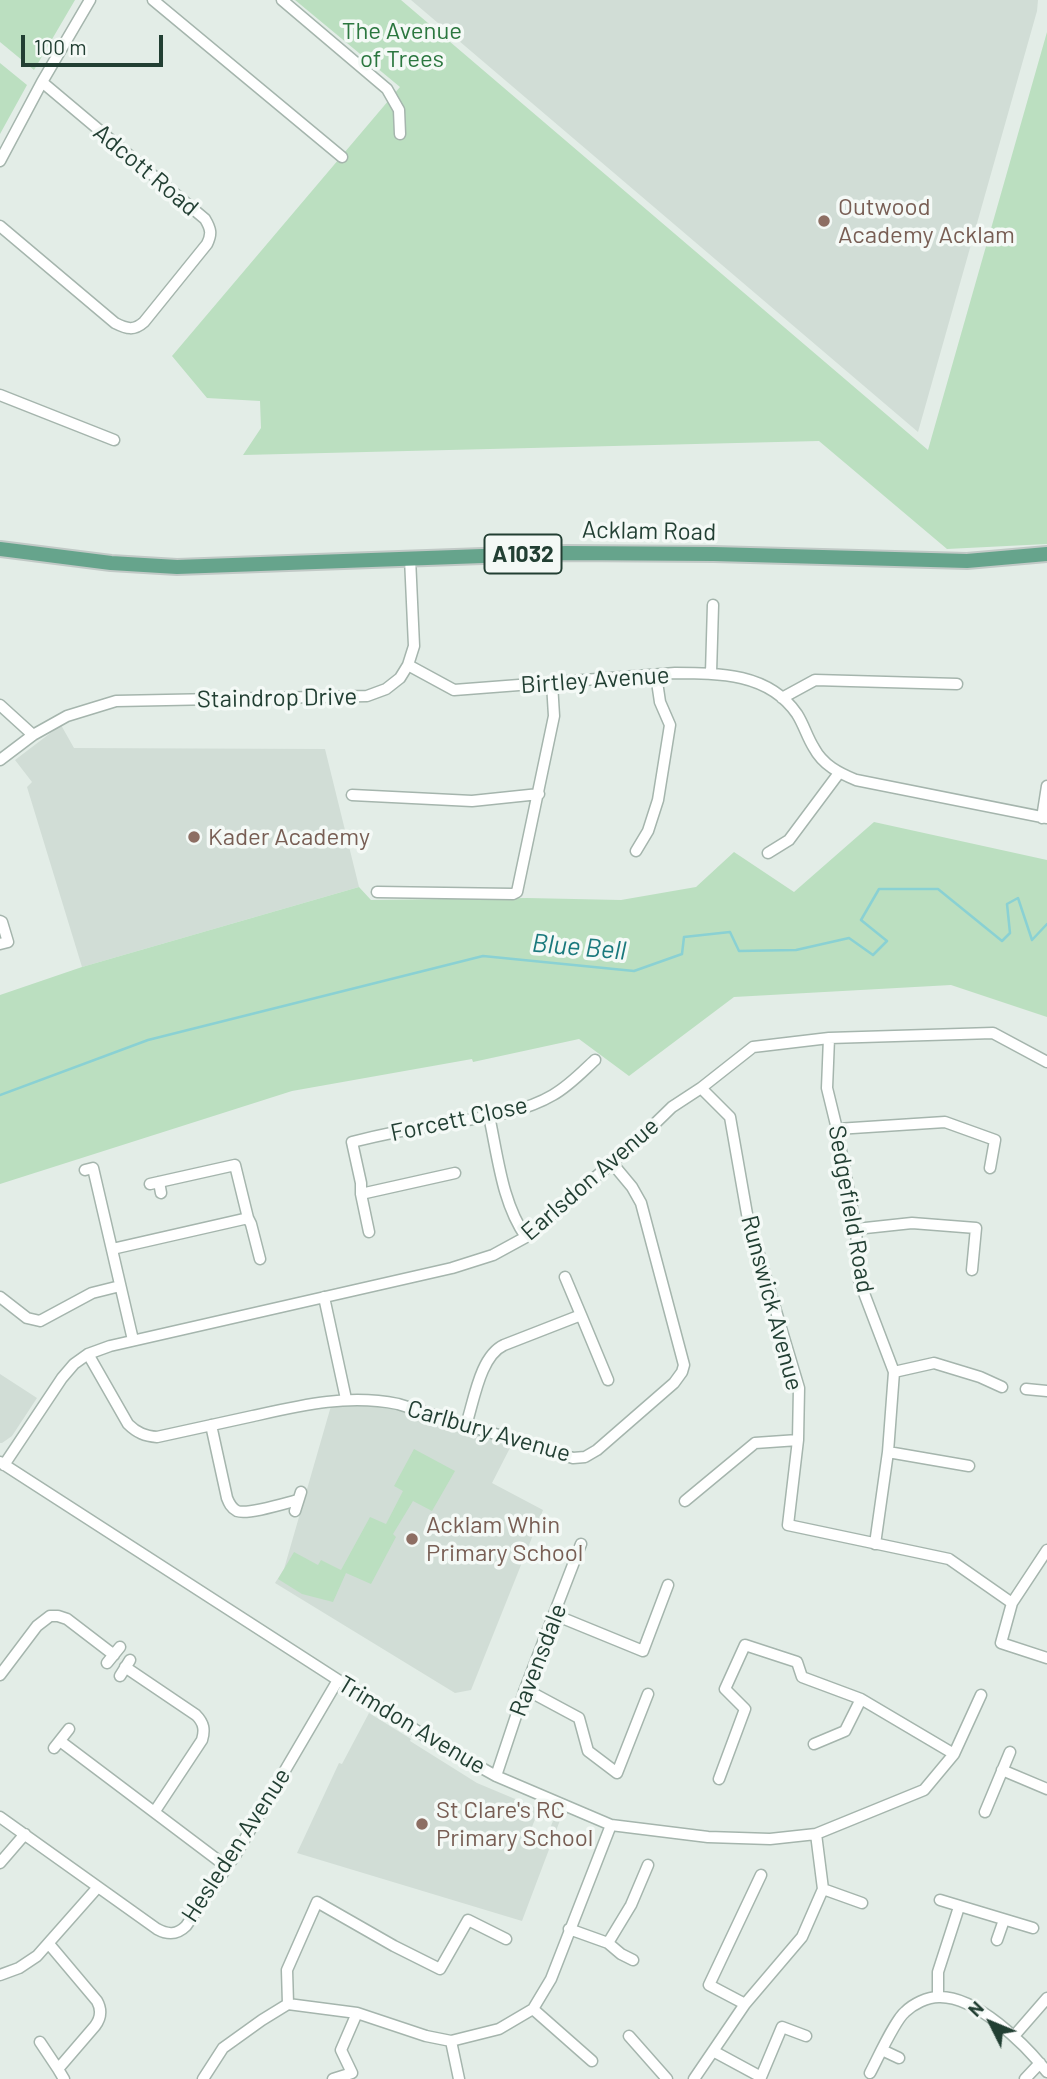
<!DOCTYPE html>
<html>
<head>
<meta charset="utf-8">
<style>
  body { margin:0 }
  #map { position:relative; width:1047px; height:2079px; overflow:hidden; background:#e3ede7; font-family:Barlow,sans-serif }
  canvas { display:block }
  .north { position:absolute; left:956px; top:1988px; width:70px; height:70px; -webkit-text-stroke:5px #f4f9f6; paint-order:stroke; rotate:313deg; font-size:19px; font-weight:700; line-height:28px; text-align:center; color:#223f33 }
  .north::after { content:''; display:block; margin:auto; width:24px; height:32px; background:#223f33; clip-path:polygon(50% 0,100% 100%,50% 72%,0 100%) }
  .scale { position:absolute; left:21px; top:35px; width:142px; height:32px; box-sizing:border-box; border:4px solid #223f33; border-top:0; padding-left:9px; font-size:21px; line-height:24px; white-space:nowrap; color:#223f33; -webkit-text-stroke:5px #f4f9f6; paint-order:stroke }
</style>
</head>
<body>
<div id="map">
<canvas width="1047" height="2079"></canvas>
<div class="north">N</div>
<div class="scale">100 m</div>
</div>
<script>
const c = document.querySelector('canvas').getContext('2d');
c.lineJoin = 'round';
function fill(path, color) { c.fillStyle = color; c.fill(path, 'evenodd'); }
function stroke(path, color, width, dash) { c.strokeStyle = color; c.lineWidth = width; c.lineCap = dash ? 'butt' : 'round'; c.setLineDash(dash || []); c.stroke(path); }
function drawText(font, color, halo, rows, align = 'center') {
  c.font = font + ' Barlow,sans-serif'; c.lineWidth = 7; c.setLineDash([]); c.textBaseline = 'middle'; c.strokeStyle = halo; c.fillStyle = color; for (const [text, x, y, turn = 0] of rows) {
    c.save(); c.translate(x, y); c.rotate((+turn || 0) * Math.PI / 180); c.textAlign = isNaN(turn) ? turn : align; if (halo) c.strokeText(text, 0, 0); c.fillText(text, 0, 0); c.restore();
  }
}
const built = new Path2D(`
  M411,0H1038L1037,11L918,432Z
  M61,725L74,748L325,749L359,887L82,967L27,787L32,782L15,760Z
  M0,1374L37,1398L12,1436L2,1443H0Z
  M372,1403L512,1444L492,1483L543,1510L471,1690L455,1693L275,1583L284,1569L331,1406Z
  M369,1713L411,1739L410,1741L477,1783L539,1809L530,1832L546,1839L556,1813L562,1815L522,1921L297,1853L339,1763L342,1764Z`);
const green = new Path2D(`
  M0,0H75L34,70L0,42Z
  M295,0H401L928,450L1047,32V544L947,549L819,441L243,455L261,428L260,401L207,398L172,356L400,87Z
  M0,63L27,85L0,134Z
  M874,822L1047,860V1017L951,985L734,997L629,1076L579,1039L473,1062L472,1059L292,1091L0,1184V995L82,967L359,887L371,900L527,898L621,900L696,887L734,852L794,892Z
  M414,1449L455,1471L432,1511L413,1501L393,1534L396,1537L371,1584L346,1573L333,1602L302,1594L278,1579L294,1552L318,1565L321,1560L341,1570L370,1517L386,1524L403,1491L394,1486Z`);
const stream = new Path2D(`
  M0,1095L148,1040L483,956L634,971L682,954L684,937L730,932L739,951L796,950L849,938L873,955L887,941L861,920L879,889H938L1002,941L1010,933L1007,904L1018,898L1032,940L1047,924`);
const minor = new Path2D(`
  M153,0L342,157
  M282,0L387,89L399,110L400,134
  M0,161L42,82L90,0
  M0,226L115,323C127,329 134,331 144,322L207,244C212,234 211,229 205,219L42,82
  M0,395L114,440
  M408,665L454,690L675,673C719,673 769,673 797,714C804,725 807,737 814,748C823,765 839,773 856,780L1047,818
  M711,673L713,605
  M782,698L815,680L957,684
  M0,705L33,735
  M0,760L33,735L67,716L116,701L367,696L386,689L400,678L408,665L414,646L410,558
  M352,795L472,801L539,794
  M1042,818L1047,786
  M636,851L648,831L658,800L670,725L660,702L656,675
  M768,853L789,840L839,773
  M377,892L513,894L517,892L554,716L552,683
  M0,921L2,922L8,942L0,944
  M829,1038L827,1088L837,1129L856,1229L859,1280L894,1372L888,1452L875,1544
  M489,1116C498,1157 502,1203 526,1237
  M837,1129L945,1122L995,1140L990,1168
  M85,1170L93,1168L133,1340
  M455,1173L361,1194V1183L352,1142C380,1135 408,1129 437,1125C476,1118 519,1115 553,1095C569,1086 582,1072 595,1060
  M159,1182L161,1193
  M361,1194L369,1232
  M248,1218L251,1224L260,1259
  M856,1229L912,1223L976,1228L972,1270
  M112,1249L248,1218L235,1165L150,1184
  M565,1277L581,1315
  M0,1297L27,1318L40,1321L92,1293L120,1286
  M324,1297L346,1399
  M88,1354L128,1424C137,1433 145,1436 157,1437C189,1430 221,1423 253,1416C302,1405 348,1394 398,1404L573,1458L585,1457L597,1450L674,1383L682,1372L684,1365L641,1203L632,1187L612,1163
  M894,1372L934,1363L980,1377L1002,1387
  M1026,1389L1047,1391
  M211,1425L227,1498C229,1503 231,1508 237,1511C248,1515 286,1503 298,1500
  M466,1425C474,1401 480,1356 504,1345L581,1315L608,1380
  M798,1440L788,1525L949,1559L1012,1603
  M888,1452L969,1466
  M0,1462L428,1738L496,1776L611,1825L708,1837L770,1839L816,1834L924,1790L954,1754L981,1695
  M4,1465L62,1378L74,1364L88,1354L110,1346L452,1268L493,1255L526,1237L635,1143L672,1107L701,1088L753,1047L829,1038L993,1033L1047,1062
  M685,1501L755,1443L798,1440L799,1388L747,1214L730,1117L701,1088
  M295,1511L301,1492
  M1047,1550L1012,1603L1001,1643L1047,1658
  M555,1615L643,1651L668,1585
  M107,1663L120,1647
  M125,1667L196,1715C204,1723 205,1730 202,1740L155,1811
  M0,1675L37,1626L50,1616H58L67,1619L114,1655
  M120,1676L130,1660
  M525,1689L579,1718L588,1751L617,1773L648,1694
  M60,1741L227,1867
  M814,1744L845,1731L861,1699
  M54,1748L69,1729
  M1002,1770L1047,1789
  M496,1776L525,1689L581,1544
  M719,1779L745,1709L725,1689L745,1645L797,1662L802,1677L861,1699L954,1754
  M985,1812L1010,1752
  M0,1817L157,1929C168,1935 177,1935 186,1926L236,1854L338,1680
  M0,1863L25,1834
  M823,1889L862,1903
  M940,1900L1033,1928
  M569,1929L608,1943L631,1905L648,1865
  M997,1940L1004,1920
  M608,1943L621,1954L633,1960
  M49,1944L97,2001C102,2010 101,2018 95,2026L58,2069L64,2079
  M0,1975L19,1968L37,1956L98,1887
  M938,1997V1972L959,1907
  M288,2004L287,1970L317,1902L394,1946L440,1969L468,1920L506,1939
  M745,2004L709,1985L761,1875
  M533,2009L592,2061
  M629,2036L667,2079
  M1014,2036L1047,1998
  M451,2041L459,2079
  M40,2042L58,2069
  M882,2050L899,2058
  M713,2051L761,2077L782,2027L806,2036
  M870,2073C877,2060 895,2020 905,2012C913,2004 927,1997 939,1997C976,1996 1025,2044 1047,2072
  M203,2079L223,2048L262,2020L288,2004L357,2013L426,2036L451,2041L499,2029L533,2009L551,1979L611,1825
  M333,2079L352,2073L341,2050L357,2013
  M694,2079L745,2004L802,1937L823,1889L816,1834
  M1025,2079L1040,2063`);
const primary = new Path2D(`
  M0,549L111,563L177,567L566,553L714,554L967,561L1047,554`);
const markers = [
  [824,221,7,"#8d6e63"],
  [194,837,7,"#8d6e63"],
  [412,1539,7,"#8d6e63"],
  [422,1824,7,"#8d6e63"]
];
const shields = [
  [523,554,77]
];
const shieldNames = [
  ["A1032",523,554]
];
const parkNames = [
  ["The Avenue",402,31],
  ["of Trees",402,59]
];
const streetNames = [
  ["Adcott Road",146,170,40],
  ["Acklam Road",649,531,1],
  ["Birtley Avenue",595,680,-4],
  ["Staindrop Drive",277,698,-1],
  ["Forcett Close",459,1119,-12],
  ["Earlsdon Avenue",590,1179,-41],
  ["Sedgefield Road",851,1209,80],
  ["Runswick Avenue",772,1303,75],
  ["Carlbury Avenue",489,1431,16],
  ["Ravensdale",538,1660,-69],
  ["Trimdon Avenue",412,1725,31],
  ["Hesleden Avenue",236,1845,-57]
];
const educationNames = [
  ["Outwood",838,207],
  ["Academy Acklam",838,235],
  ["Kader Academy",208,837],
  ["Acklam Whin",426,1525],
  ["Primary School",426,1553],
  ["St Clare's RC",436,1810],
  ["Primary School",436,1838]
];
const waterNames = [
  ["Blue Bell",579,947,5]
];
fill(built, '#d1ddd6');
fill(green, '#bbdfc0');
stroke(stream, '#8ad1d3', 2.5);
stroke(minor, '#a5b5ad', 13);
stroke(primary, '#c1c9c6', 18);
stroke(minor, '#fff', 10);
stroke(primary, '#66a48c', 14);
for (const [x, y, r, color] of markers) { const dot = new Path2D(); dot.arc(x, y, r, 0, 2 * Math.PI); c.fillStyle = color; c.fill(dot); stroke(dot, '#f4f9f6', 2.5); }
for (const [x, y, w] of shields) { const box = new Path2D(); box.roundRect(x - w / 2, y - 19.5, w, 39, 5); c.fillStyle = '#f4f9f6'; c.fill(box); stroke(box, '#223f33', 2); }
drawText('bold 23px', '#223f33', null, shieldNames);
drawText('24px', '#2b773f', '#f4f9f6', parkNames);
drawText('24px', '#223f33', '#f4f9f6', streetNames);
drawText('24px', '#785e54', '#f4f9f6', educationNames, 'left');
drawText('italic 26px', '#1a797d', '#f4f9f6', waterNames);
</script>
</body>
</html>
